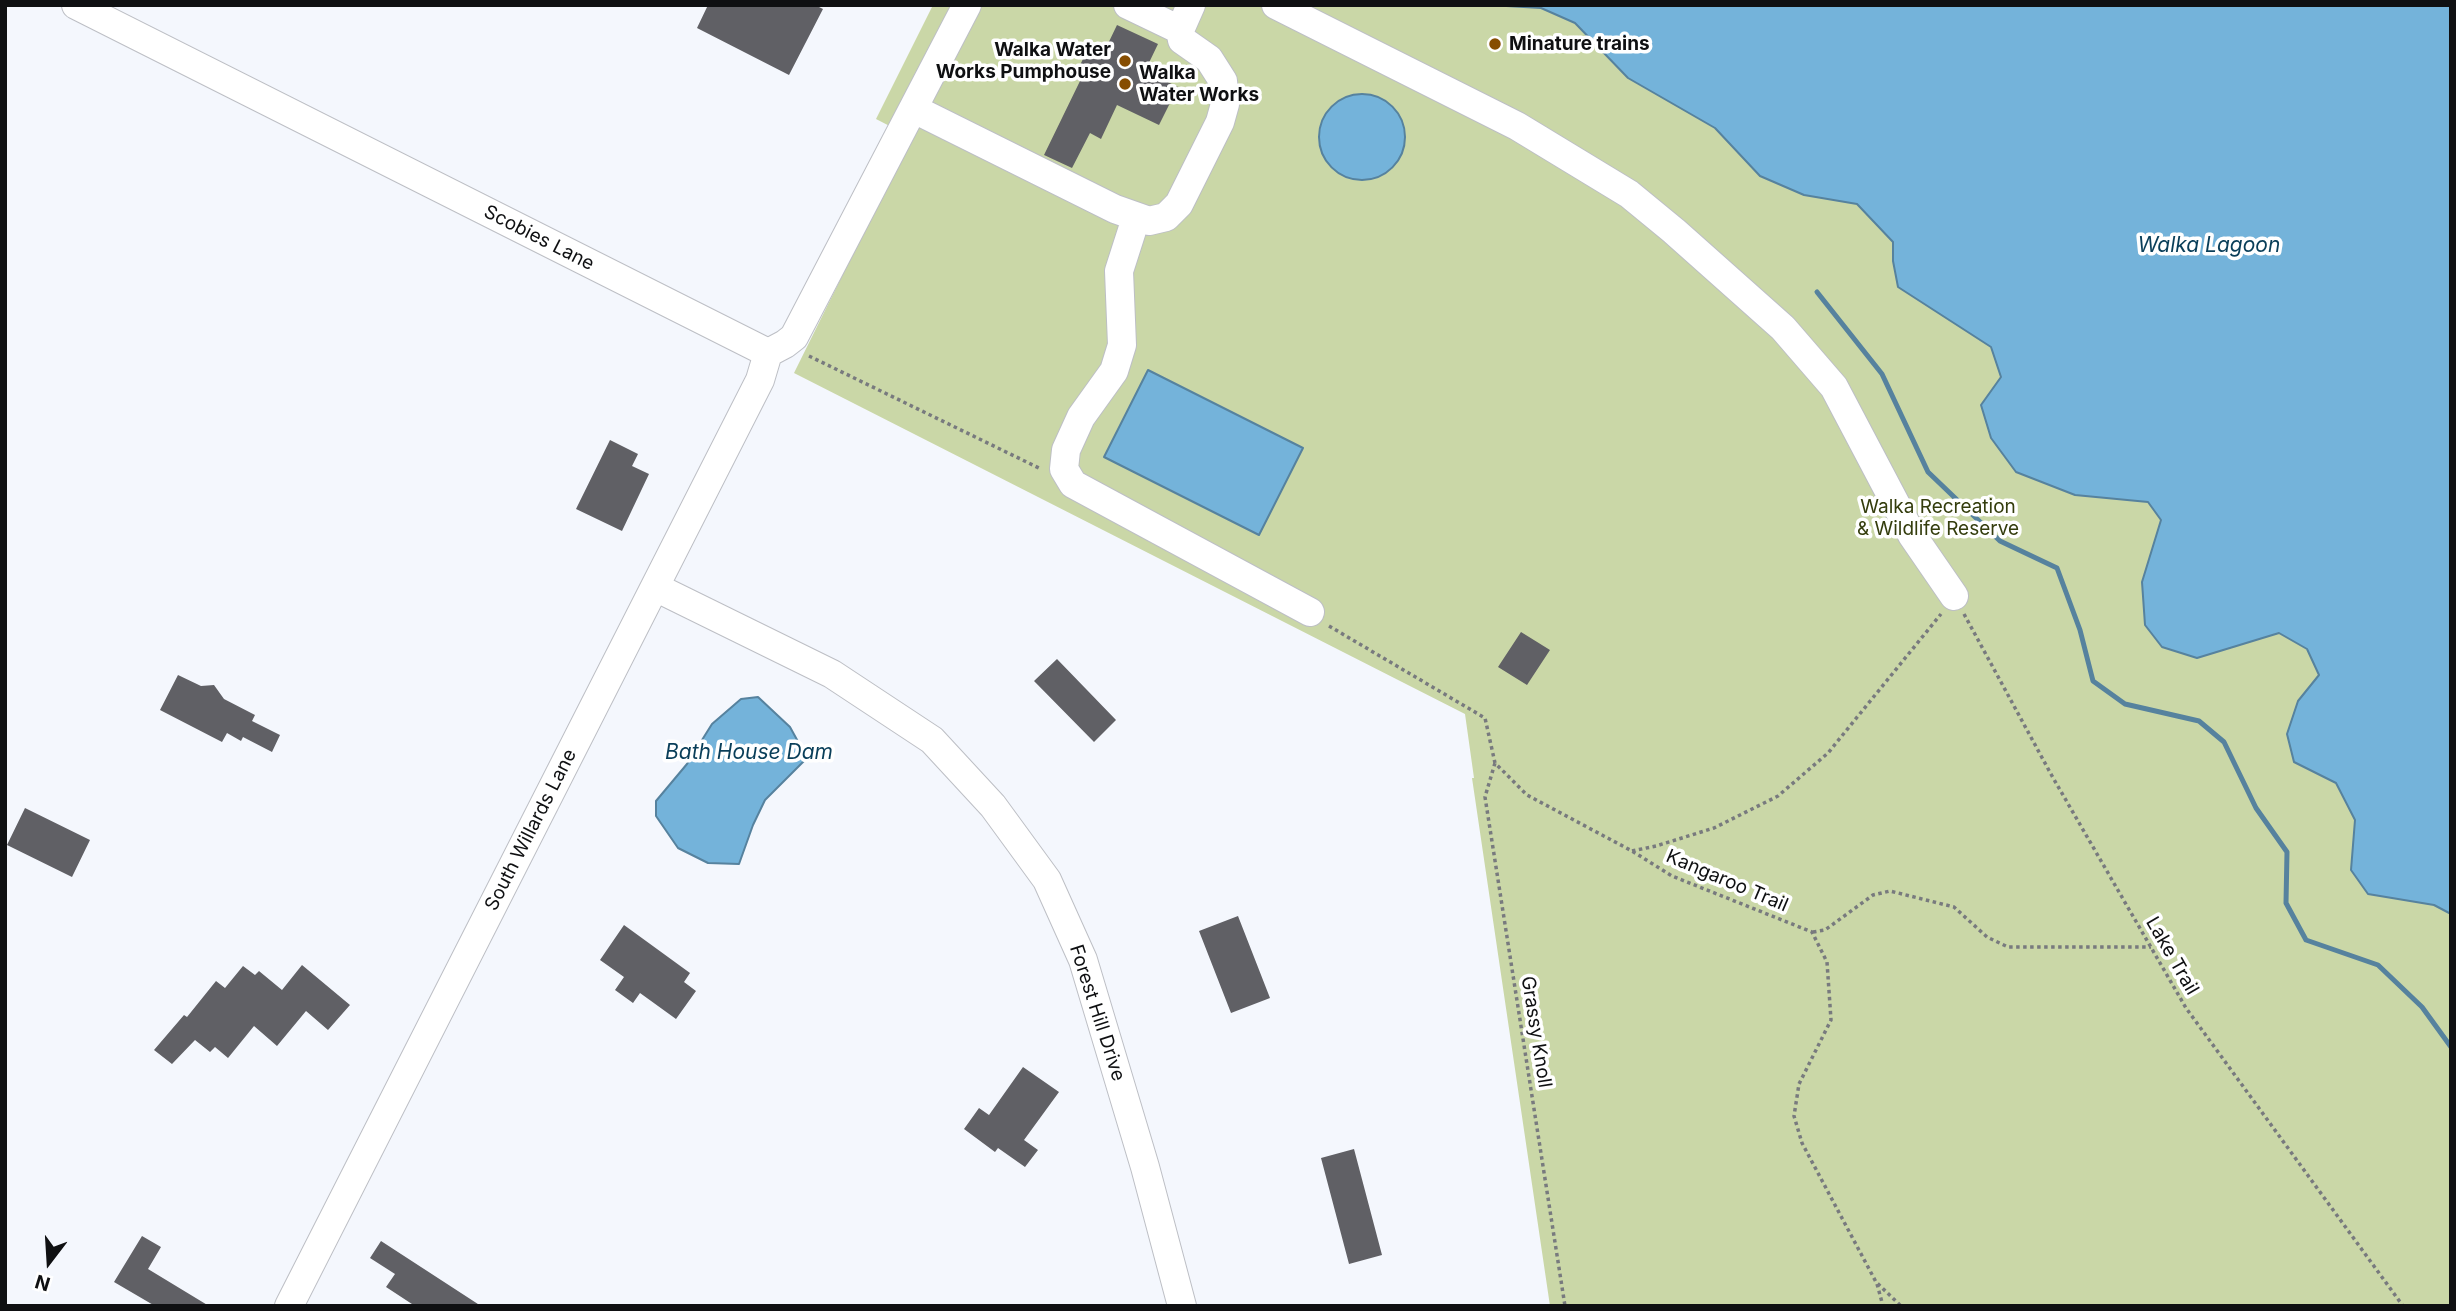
<!DOCTYPE html>
<html>
<head>
<meta charset="utf-8">
<style>
  body { margin:0 }
  #map { position:relative; width:2456px; height:1311px; overflow:hidden; background:#f4f7fd; font-family:Inter,sans-serif }
  canvas { display:block }
  .frame { position:absolute; inset:0; border:7px solid #0f1012; pointer-events:none }
  .north { position:absolute; left:14px; top:1227px; width:70px; height:70px; -webkit-text-stroke:5px #fff; paint-order:stroke; rotate:197deg; font-size:19px; font-weight:700; line-height:28px; text-align:center; color:#0f1012 }
  .north::after { content:''; display:block; margin:auto; width:24px; height:32px; background:#0f1012; clip-path:polygon(50% 0,100% 100%,50% 72%,0 100%) }
</style>
</head>
<body>
<div id="map">
<canvas width="2456" height="1311"></canvas>
<div class="frame"></div>
<div class="north">N</div>
</div>
<script>
const c = document.querySelector('canvas').getContext('2d');
c.lineJoin = 'round';
function fill(path, color) { c.fillStyle = color; c.fill(path, 'evenodd'); }
function stroke(path, color, width, dash) { c.strokeStyle = color; c.lineWidth = width; c.lineCap = dash ? 'butt' : 'round'; c.setLineDash(dash || []); c.stroke(path); }
function drawText(font, color, halo, rows, align = 'center') {
  c.font = font + ' Inter,sans-serif'; c.lineWidth = 7; c.setLineDash([]); c.textBaseline = 'middle'; c.strokeStyle = halo; c.fillStyle = color; for (const [text, x, y, turn = 0] of rows) {
    c.save(); c.translate(x, y); c.rotate((+turn || 0) * Math.PI / 180); c.textAlign = isNaN(turn) ? turn : align; if (halo) c.strokeText(text, 0, 0); c.fillText(text, 0, 0); c.restore();
  }
}
const green = new Path2D(`
  M933,5H2451V1306H1550L1472,778H1474L1465,714L794,373L911,137L876,119Z`);
const water = new Path2D(`
  M1489,5H2451V914L2434,905L2368,894L2351,870L2355,820L2336,783L2294,762L2287,734L2298,701L2319,675L2307,649L2279,633L2197,658L2162,647L2145,625L2142,582L2161,520L2148,502L2075,495L2016,472L1991,438L1981,405L2001,377L1991,347L1898,287L1893,261V242L1857,204L1804,195L1760,176L1715,128L1628,78L1575,23L1541,8Z
  M1319 137a43 43 0 1 1 86 0a43 43 0 1 1-86 0Z
  M1148,370L1303,448L1259,535L1104,457Z
  M758,697L790,727L807,758L765,800L753,825L739,864L708,863L678,848L656,816V801L687,764L712,724L741,699Z`);
const stream = new Path2D(`
  M1817,292L1882,374L1928,472L2000,541L2057,568L2080,630L2093,681L2125,704L2199,721L2224,742L2256,808L2287,852L2286,903L2306,940L2378,965L2422,1007L2451,1047`);
const building = new Path2D(`
  M708,5H815L823,9L789,75L697,28Z
  M1117,25L1158,44L1145,71L1178,87L1159,125L1117,105L1101,139L1090,133L1072,168L1044,155L1080,81L1074,78L1090,44L1104,52Z
  M610,440L638,454L632,466L649,474L622,531L576,509Z
  M1521,632L1550,650L1527,685L1498,667Z
  M1057,659L1116,720L1094,742L1034,681Z
  M178,675L201,686L214,685L224,699L255,715L252,721L280,735L272,752L243,737L241,741L227,733L222,742L160,710Z
  M25,808L90,840L72,877L7,845Z
  M1238,916L1270,998L1231,1013L1199,931Z
  M624,925L690,973L684,982L696,991L676,1019L640,993L633,1003L615,990L624,977L600,960Z
  M302,965L350,1005L328,1030L306,1011L277,1046L254,1026L228,1058L215,1047L210,1052L195,1040L172,1064L154,1050L184,1015L187,1017L216,981L225,988L243,966L255,975L259,971L282,990Z
  M1023,1067L1059,1092L1024,1140L1038,1150L1025,1167L998,1148L995,1152L964,1129L979,1108L989,1115Z
  M1354,1149L1382,1255L1349,1264L1321,1158Z
  M142,1236L161,1247L148,1269L209,1306H155L114,1282Z
  M381,1241L481,1306H415L386,1287L395,1274L370,1258Z`);
const path = new Path2D(`
  M809,356L1041,469
  M1964,614L2052,776L2186,1008L2403,1306
  M1329,626L1485,718L1495,763L1527,795L1632,851L1672,876L1812,932L1827,962L1831,1020L1799,1084L1794,1116L1802,1143L1876,1282L1901,1306
  M1495,763L1485,797L1565,1306
  M1632,851L1656,846L1714,828L1778,796L1828,753L1941,614
  M1813,932L1825,930L1873,895L1890,891L1954,907L1987,937L2008,947H2151
  M1877,1284L1883,1306`);
const minor = new Path2D(`
  M76,5L768,353
  M1128,5L1180,30
  M1276,5L1517,126L1629,194L1674,231L1783,328L1834,387L1912,535L1954,596
  M914,109L1115,209L1149,221L1166,217L1179,204L1220,122L1225,104L1223,81L1209,59L1182,40L1180,30L1191,5
  M1136,218L1119,271L1122,345L1114,371L1081,417L1066,450L1064,469L1073,484L1310,612
  M768,353L785,344L794,337L967,5
  M655,587L832,674L932,740L993,806L1047,880L1083,960L1145,1167L1182,1306
  M289,1306L760,380L768,353`);
const markers = [
  [1495,44,7,"#864d01"],
  [1125,61,7,"#864d01"],
  [1125,84,7,"#864d01"]
];
const poiNames = [
  ["Minature trains",1509,44],
  ["Walka Water",1111,50,"right"],
  ["Works Pumphouse",1111,72,"right"],
  ["Walka",1139,73],
  ["Water Works",1139,95]
];
const streetNames = [
  ["Scobies Lane",539,238,27],
  ["South Willards Lane",531,830,-63],
  ["Kangaroo Trail",1727,881,23],
  ["Lake Trail",2172,956,60],
  ["Forest Hill Drive",1097,1013,72],
  ["Grassy Knoll",1536,1032,81]
];
const parkNames = [
  ["Walka Recreation",1938,507],
  ["& Wildlife Reserve",1938,529]
];
const waterNames = [
  ["Walka Lagoon",2209,246],
  ["Bath House Dam",749,753]
];
fill(green, '#cad7a7');
fill(water, '#74b3da');
stroke(water, '#56829e', 2);
stroke(stream, '#56829e', 5);
fill(building, '#606065');
stroke(minor, '#bdbfc5', 30);
stroke(path, '#787a7e', 3.5, [3.5, 3.5]);
stroke(minor, '#fff', 28);
for (const [x, y, r, color] of markers) { const dot = new Path2D(); dot.arc(x, y, r, 0, 2 * Math.PI); c.fillStyle = color; c.fill(dot); stroke(dot, '#fff', 2.5); }
drawText('bold 19px', '#0f1012', '#fff', poiNames, 'left');
drawText('19px', '#0f1012', '#fff', streetNames);
drawText('19px', '#343d0d', '#fff', parkNames);
drawText('italic 21px', '#093e59', '#fff', waterNames);
</script>
</body>
</html>
